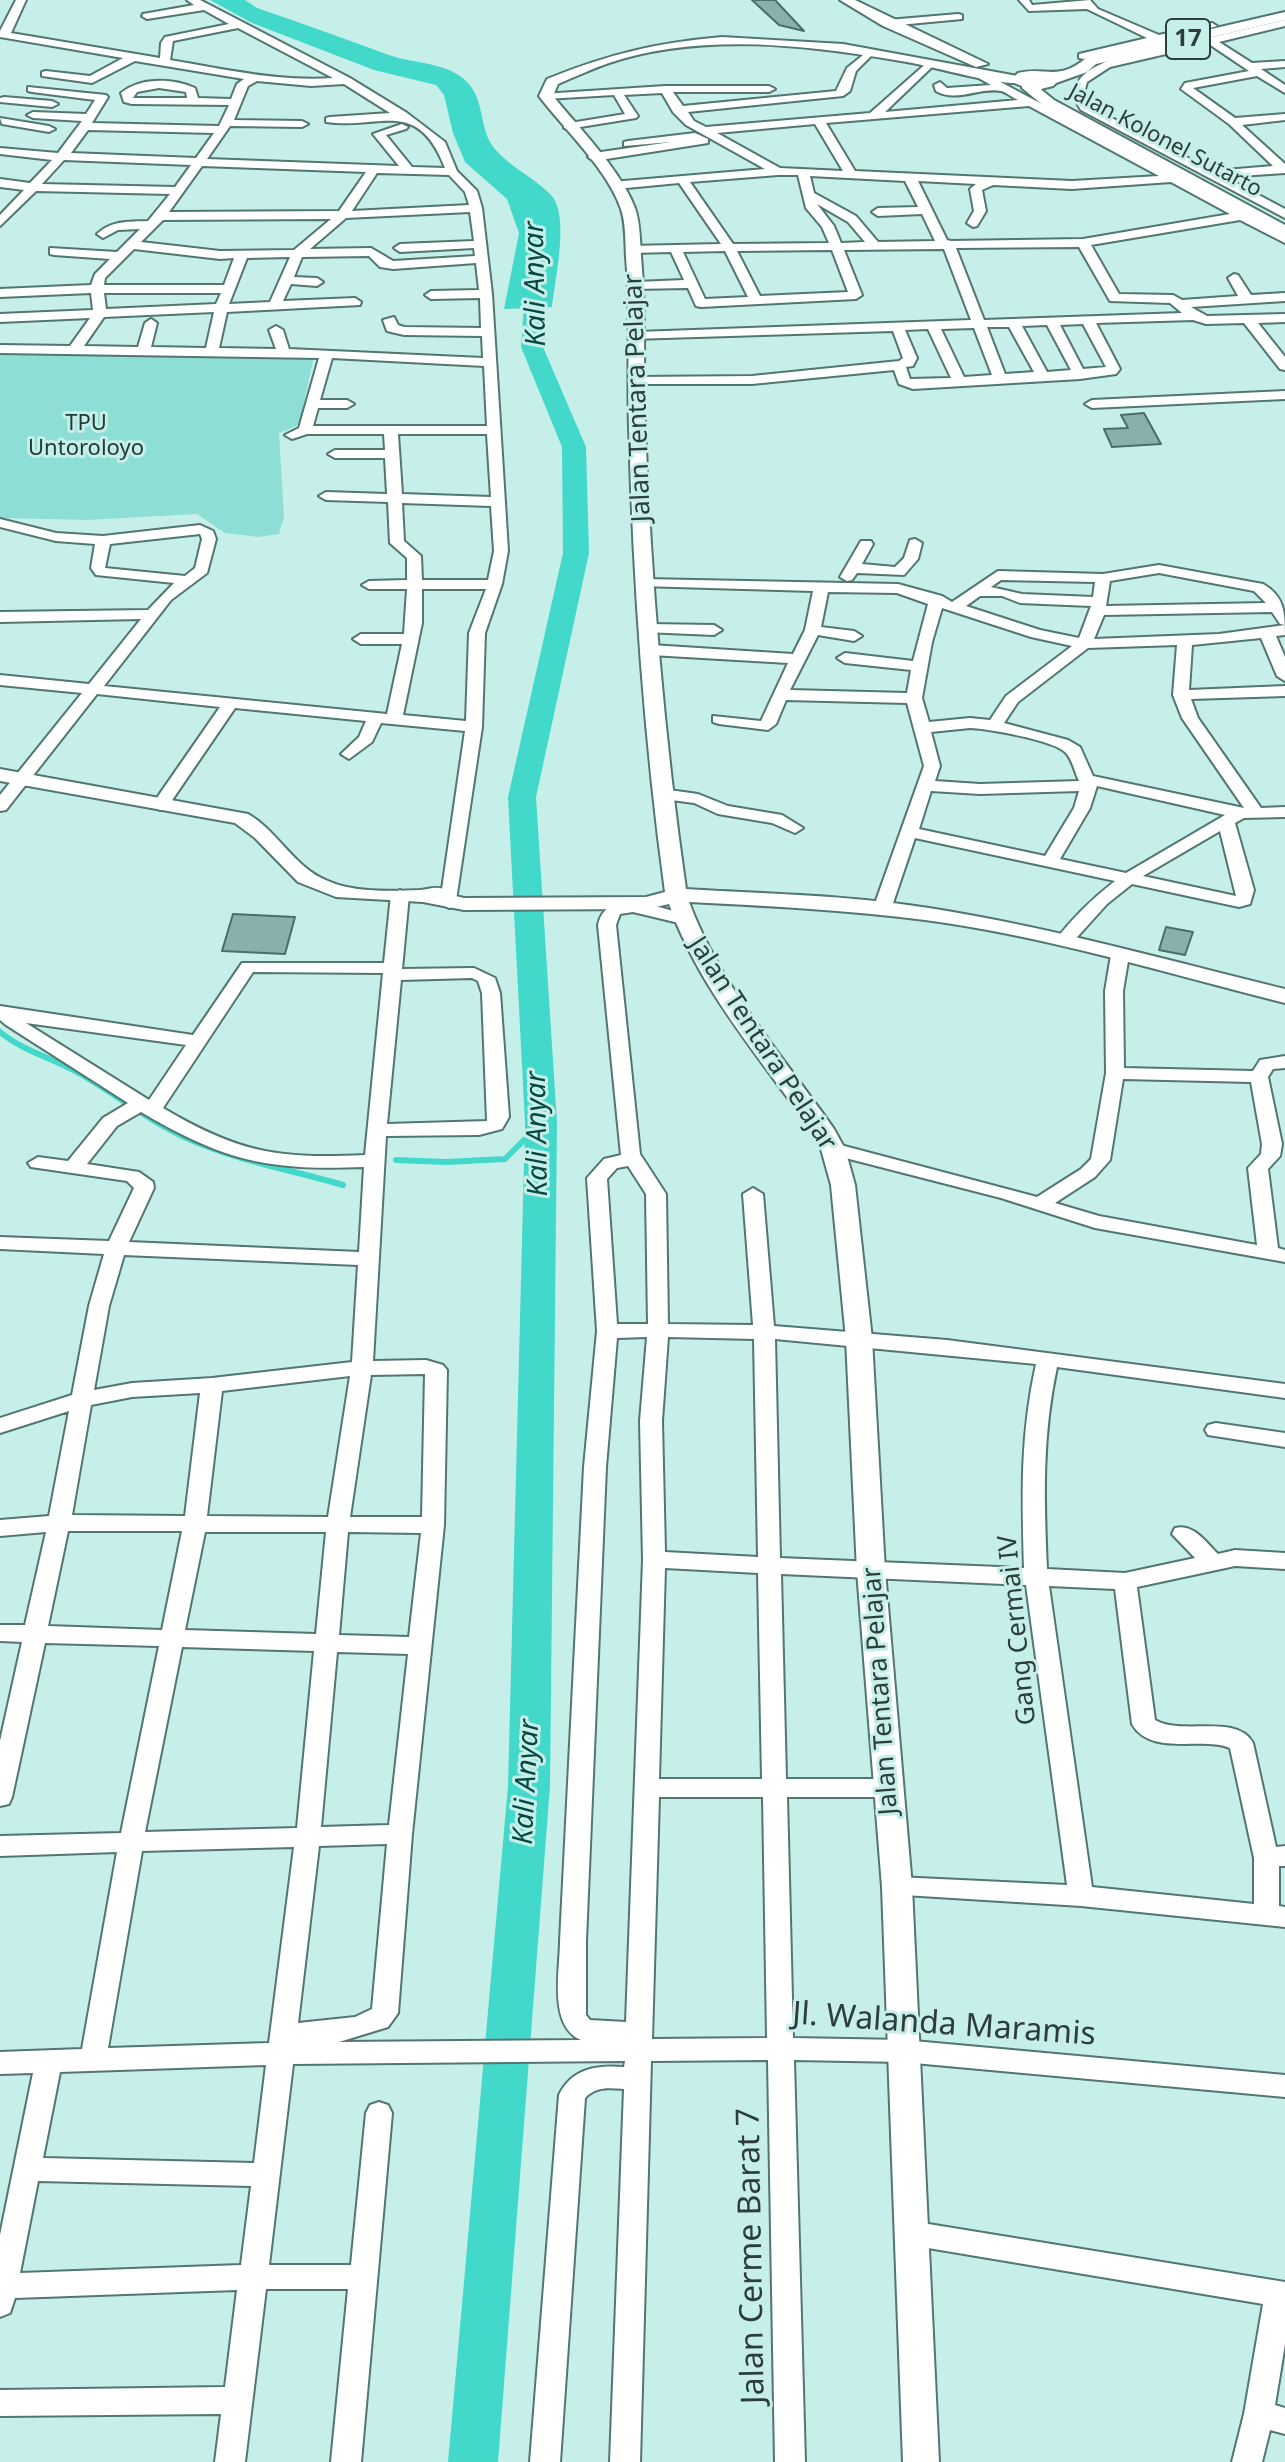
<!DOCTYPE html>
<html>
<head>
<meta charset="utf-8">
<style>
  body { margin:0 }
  canvas { display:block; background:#c7efe9 }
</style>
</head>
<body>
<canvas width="1285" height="2462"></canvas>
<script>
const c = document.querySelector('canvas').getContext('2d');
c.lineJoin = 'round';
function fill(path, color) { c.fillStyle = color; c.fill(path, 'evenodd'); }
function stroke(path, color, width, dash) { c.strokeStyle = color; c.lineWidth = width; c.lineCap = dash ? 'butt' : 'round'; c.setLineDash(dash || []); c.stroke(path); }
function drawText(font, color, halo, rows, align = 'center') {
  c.font = font + ' "Noto Sans",sans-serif'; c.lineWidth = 6; c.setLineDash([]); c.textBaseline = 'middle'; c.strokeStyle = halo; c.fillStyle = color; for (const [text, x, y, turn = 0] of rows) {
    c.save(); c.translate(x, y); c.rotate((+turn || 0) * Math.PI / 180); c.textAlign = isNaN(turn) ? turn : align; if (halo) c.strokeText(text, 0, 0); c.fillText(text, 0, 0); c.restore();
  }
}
const green = new Path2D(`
  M0,351L314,357L299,425L279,433L284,517L279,534L258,537L225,533L197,514L87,520L0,518Z`);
const water = new Path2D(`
  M210,0H245L257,8C302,23 345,39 389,55C414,64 449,62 468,83C486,103 478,129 495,149C511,168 534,177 551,195C570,215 555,280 552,307L504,309L519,233L507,199L465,162L453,133L444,95L436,85L374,70L252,23Z`);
const stream = new Path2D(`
  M0,1032C23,1051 50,1057 75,1071C115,1093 149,1122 191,1140C239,1161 292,1170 343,1185
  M396,1160L446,1162L505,1159L541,1123`);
const river = new Path2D(`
  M538,258L549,264L543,347L586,447L589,553L536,797L557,1123L550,1786L498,2462H448L508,1786L525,1123L508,797L563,553L562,447L521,347L527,264Z`);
const building = new Path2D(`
  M752,0H775L804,31L779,25Z
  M1144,413L1161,444L1112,447L1104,429L1128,428L1121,415Z
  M233,914L295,917L285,954L222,951Z
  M1166,927L1193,932L1185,955L1159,950Z`);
const minor = new Path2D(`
  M16,0H26L11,33L160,58L161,43L165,37L229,24L204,10L147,19L142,16L143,14L194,5L187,0H200L350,78L407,113L445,142L457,171L477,191L482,208L492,294L508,551L502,584L485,633L482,727L455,907L449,908L440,903L465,731L381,723L372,742L349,759L341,754L359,737L366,721L235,708L166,809L160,810L152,805L220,707L97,694L6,810L0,811V795L82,693L0,685V675L89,684L141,619L0,622V612L148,610L174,583L96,575L91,568L95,544L56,541L0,527V519L56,533L103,536L200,525L213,531L216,539L207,573L171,600L104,686L387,714L402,644H361L353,639L361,634H404L407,589H369L362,585L369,581L407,580V558L390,543L388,502L326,500L319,496L326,492L387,494L385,458H335L328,454L335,450H385L384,434H307L292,439L285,435L299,428L319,358L0,353V345L70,346L90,318L0,322V314L93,310L91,293L0,297V289L91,285L95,274L110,259L54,255L50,254V248L117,252L140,229L118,230L103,238L97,234C112,220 128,222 148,221L170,194L36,191L0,226V215L24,190L0,187V179L30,183L52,160L0,154V148L58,153L82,121L33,118L27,115L33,112L86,114L95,100L32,92L28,91V87L106,95L108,97L92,123L219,126L229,105L132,104L124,102L121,93C140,77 173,78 195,88L198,98L231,99L237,84L244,79L135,61L92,83L42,76V72L46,71L90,76L123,58L0,37V31ZM238,28L333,78C279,82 224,69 170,60L173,41ZM257,81L311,86L344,84L390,113L330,117L326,118V122C380,130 417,96 445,168L412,167L386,135L406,129L408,127L402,124L373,134L399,166L207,159L230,126L302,127L308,124L302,121L234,120L248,86ZM159,88L186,92L187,98H133L137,92ZM88,130L214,133L196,158L71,153ZM64,160L191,165L175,187L42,184ZM202,166L366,172L339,211L169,212ZM377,173L449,175L465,192L469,205L352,211ZM470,212L474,241L400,244L394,248L400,252L474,248L475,256L393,261L371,248L310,249L346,218ZM331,219L294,250L220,251L141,242L163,220ZM134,249L220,259L234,258L224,285H104L105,278ZM369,256L380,267L393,269L476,263L479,290L431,291L425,295L431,299L480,298L481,328L404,327L398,325L394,317L383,320L387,331L404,335L482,336L483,358L289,349L283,330L276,326L269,330L276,349L219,348L227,312L360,305L361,302L355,298L283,301L291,284L317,286L323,282L317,278L294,277L302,257ZM290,257L270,302L229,304L247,258ZM104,293H221L216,304L106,309ZM214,312L206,348L151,347L157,323L151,319L145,323L138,347L84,346L104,317ZM332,358L484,366L487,426H313L318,408H347L354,404L347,400H320ZM398,434H487L491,497L402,494ZM402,503L491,506L494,551L488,580H422L421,556L404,541ZM200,534L202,539L195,568L185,576L105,568L110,544ZM422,589H486L469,633L466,721L403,715L422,623Z
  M1019,0H1029L1032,5L1090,0L1098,9L1159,35L1212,23L1217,26L1161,43L1083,59L1079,58V54L1147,38L1087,9L1029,11Z
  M958,14L962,15V19L888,26L883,23L888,20Z
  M1285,20V26L1219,42L1252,63L1285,61V67L1261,69L1285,85V93L1257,76L1193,88L1235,118L1285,114V120L1242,125L1285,164V173L1225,177L1285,209V218L1081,110C1047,58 1169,47 1201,39L1200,37L1205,34L1212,37ZM1209,44L1249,71L1185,83L1181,89L1229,124L1273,166L1213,171L1089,106L1084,93L1087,82L1110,67Z
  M868,51L873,54L856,71L850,91L843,96L688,112L694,121L706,127L870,113L929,61L934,64L933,66L885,112L1018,100C1013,98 1006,92 1001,91C980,87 956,103 936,91L934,85L940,82L947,88L991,85L968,72L978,70L1175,175H1189L1191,178L1186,181L1244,212L1257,211L1259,214L1254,217L1285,234V243L1240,220L1091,245L1119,294L1173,295L1182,300L1238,296L1228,278L1234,274L1238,275L1251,295L1285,293V301L1191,307L1207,316L1285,314V322L1258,323L1285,357V370L1280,369L1244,323L1206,324L1193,320L1096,323L1120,369L1116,374L1080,379L913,389L899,384L894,370L752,384H632L630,381L637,377L752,376L899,361L903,358L893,331L632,339L630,336L637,332L971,320L944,249L844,250L862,295L856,299L701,307L696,306L688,288L632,289L630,286L636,282L684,280L671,252L633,253L629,252V246L721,244L679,183L616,189L612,188V182L765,169L686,125L673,112L662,93L624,95L638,116L636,118L568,129L564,128V124L625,114L614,95L546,99L542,98V94L665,86H769L775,89L769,92H673L683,106L836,91L847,68ZM1029,106L1159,176L1072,181L855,171L826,123ZM815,124L843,171L780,168L717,133ZM778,175H798L806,208L822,227L829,243L733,244L690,182ZM810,176L905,181L918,207L878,208L872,212L878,216L922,214L935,241L878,242L856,216L814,193ZM918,181L976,184L970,189L974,211L967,223L973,227L977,226L986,211L982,190L993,185L1072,189L1171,182L1230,214L1083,239L951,241L947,240ZM817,204L848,222L865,242L841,243L834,226ZM1079,247L1110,301L1170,303L1182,313L984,320L956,248ZM832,250L848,292L760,296L737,251ZM725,251L748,297L705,299L683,252ZM1083,324L1106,367L1083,369L1060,325ZM1047,325L1071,370L1047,372L1022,326ZM987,327H1009L1034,372L1005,374ZM974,328L992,375L964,377L941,329ZM928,329L951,378L910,379L906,367L913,366L917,358L905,330Z
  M4,97L52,101L58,104L52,107L0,102V98Z
  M0,118L49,126L55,129L49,132L2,124Z
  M695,133L708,139V143L594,161L588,157L594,153L671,142L624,146V142L628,141Z
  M1285,391V399L1092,408L1085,404L1092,400Z
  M915,539L922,543L918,559L904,575L857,573L852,580L847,581L840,577L861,541H871L873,544L862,564L895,567L904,558L910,540Z
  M1159,565L1263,584C1284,596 1285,612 1285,635L1276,636L1285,657V681L1277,676L1261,638L1192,645L1189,690L1285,686V696L1191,699L1198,718L1261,808L1285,807V817L1244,818L1235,823L1254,890L1250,904L1239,907L1132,884L1107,904L1070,945L1064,946L1055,941C1072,918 1092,899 1115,881L915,838L891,909L882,914L873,909L924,766L907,703L786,700L776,724L768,730L719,724L713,722V716L761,721L788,663L651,655L643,650L651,645L793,654L805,630L813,591L640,586V580L645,579L898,584L942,596L952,602L998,571L1103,574ZM1159,573L1254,591L1266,603L1106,606L1110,581ZM1001,580L1095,582L1093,597L1022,594L991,587ZM828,592L897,593L928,604L913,661L845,653L837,658L845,663L911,670L907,693L790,690L818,635L854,641L862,636L854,631L821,627ZM980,596H1002L1020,603L1091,606L1079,638L1040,630L966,606ZM942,608L1031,637L1072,646L1006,696L990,720L970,718L929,722L922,698L932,642ZM1272,612L1280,624L1285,625L1219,634L1094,639L1104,615ZM1177,645L1173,695L1182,718L1244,808L1093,776L1080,747L1068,740L1004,723L1018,702L1088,648ZM970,728C989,729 1052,740 1065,752C1072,758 1075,773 1079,781L980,784L935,781L940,766L931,732ZM1097,786L1225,815L1126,873L1060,859L1090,808ZM931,791L980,794L1079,791L1074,808L1045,856L919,829ZM1220,831L1236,896L1143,876Z
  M649,624L714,625L722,630L714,635L644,632V626Z
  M662,789L698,794L728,806L782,815L803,828L795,833L772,823L718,814L694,803L656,798L654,794L656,790Z
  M400,890L409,895L402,969L474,968L495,978L500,993L509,1117L502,1129L479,1135L386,1136L373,1361L426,1360L443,1365L447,1370L444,1525L412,1834L398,2013L388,2027L339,2042L581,2040C548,2026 560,1970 560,1941L584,1467L597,1331L587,1178L604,1159L621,1155L598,925C606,885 662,909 689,915L692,919L683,924L633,912L620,914L616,925L640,1154L666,1194L668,1324L753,1325L743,1194L753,1188L763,1194L774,1326L947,1340L1285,1384V1398L1057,1367C1042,1437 1044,1498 1047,1569L1125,1573L1195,1558L1172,1534L1175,1528C1193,1523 1206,1542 1218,1554L1235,1550L1285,1553V1569L1235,1566L1137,1587L1155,1720C1181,1736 1237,1713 1253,1743L1276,1847L1285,1846V1866H1279V1906L1285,1907V1927L1081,1906L888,1894L884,1887L888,1880L897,1877L1067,1885L1026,1585L781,1574L786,1779H888L897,1781L900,1788L897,1795L888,1797H787L793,2038L903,2040L1285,2075V2097L903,2062L794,2060L805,2462H775L768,2060L651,2061L640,2462H610L624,2089C609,2088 596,2086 585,2098L560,2462H530L559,2095C572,2068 597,2065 624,2067L625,2061L293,2064L269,2265H351L366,2113L370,2105L379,2102L388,2105L392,2113L361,2462H331L348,2289H266L245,2462H215L221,2414L0,2416V2390L225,2387L237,2290L15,2298L10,2313L0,2317V2235L33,2073L0,2074V2052L82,2049L117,1852L0,1856V1836L121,1833L159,1646L45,1643L12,1797L9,1804L0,1806V1741L22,1642L0,1641V1625H25L46,1532L0,1536V1520L49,1516L69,1411L0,1433V1418L72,1395L89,1306L104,1254L0,1249V1237L109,1241L134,1188L127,1181L31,1167L28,1163L38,1157L68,1161L103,1118L128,1103L6,1025L0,1020V1006L193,1035L242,963H384L391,895ZM253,972L383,973L365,1155C278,1159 239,1153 163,1108ZM472,978L478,981L482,993L487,1121L387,1124L401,980ZM26,1023L186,1045L149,1100ZM141,1112C224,1161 268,1171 364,1167L359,1252L129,1242L154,1188L153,1182L139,1172L87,1164L117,1126ZM628,1166L646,1194L648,1324H617L607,1179L617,1168ZM124,1255L358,1265L352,1362L212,1378L132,1383L94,1390L109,1306ZM647,1337L640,1421L643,1560L626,2022L590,2020L586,2015V1941L606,1467L617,1338ZM668,1337L754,1339L758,1557L665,1552L662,1421ZM775,1339L1036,1364C1020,1437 1022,1495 1024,1568L780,1558ZM425,1374L422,1517H350L371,1375ZM350,1376L328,1517L207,1516L222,1391ZM200,1393L185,1516L72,1515L91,1405L132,1397ZM68,1531H182L162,1630L48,1626ZM205,1532H326L316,1634L185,1630ZM348,1532L421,1533L409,1637L339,1635ZM665,1568L758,1573L762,1779H659ZM1049,1586L1115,1589L1132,1724C1151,1757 1202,1736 1230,1748L1254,1858V1904L1092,1887ZM182,1647L314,1651L297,1828L145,1832ZM337,1652L408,1654L389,1825L321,1827ZM659,1797H763L767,2038L652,2039ZM387,1844L372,2009L355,2017L298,2023L319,1846ZM294,1847L269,2043L108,2048L142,1851ZM266,2065L254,2163L43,2158L60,2072ZM38,2181L251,2186L241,2265L20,2273Z
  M1120,950L1129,955L1123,991L1124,1068L1253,1071L1260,1060L1285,1056V1068L1273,1069L1268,1077L1282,1144L1280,1156L1268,1169L1278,1248L1285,1250V1262L1095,1228L1001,1198L826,1153L823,1149L826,1145L833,1143L1037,1197L1081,1169L1091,1159L1106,1073L1105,991L1111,955ZM1123,1079L1251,1082L1262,1144L1261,1154L1248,1168L1257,1245L1099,1216L1055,1203L1095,1177L1110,1160Z
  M1216,1423L1285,1433V1447L1208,1435L1205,1430L1208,1425Z
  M910,2221L1285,2282V2344L1275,2405L1285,2408V2434L1270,2430L1262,2462H1232L1244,2414L1263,2304L910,2245L900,2242L896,2233L900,2224Z`);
const major = new Path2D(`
  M840,0H855L988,64L976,67L883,26Z
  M722,37L843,44L1023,77V82H1032L1054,100L1285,225V235L1280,234L1044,106L1022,88V83C994,85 933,66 901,61C807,45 701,32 609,63C591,69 575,77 558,84L553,96C579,128 620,169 635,208C640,222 640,240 641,256C646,312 643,369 645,425C651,580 664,736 686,889C766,894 849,895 929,908C1049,927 1167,960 1285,989V1003C1166,973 1046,936 925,920C846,910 768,906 689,902C720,986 783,1056 834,1129L845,1149L855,1185L872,1339L885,1571L912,1887L939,2462H903L882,1887L857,1571L846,1339L831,1185L821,1149L811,1130C760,1058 698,987 669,904L647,909L464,910L423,902L336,897L298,882L255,838L235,823L0,781V769L248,814C279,832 294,868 328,881C355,893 391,891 420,890C429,889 435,886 444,889L447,894L464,898L646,897L665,892C644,738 633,582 629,426C627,370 631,313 626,257C625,241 626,224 621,209C608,170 564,129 539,96L547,79C609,54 655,43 722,37Z`);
const highway = new Path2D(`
  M1285,12V20L1096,64L1087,72L1056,83L1053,86L1033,91L1010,81L1018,73C1046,66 1058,82 1086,58Z`);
const farStreetnames = [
  ["Jalan Kolonel Sutarto",1165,141,28]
];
const farParknames = [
  ["TPU",86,424],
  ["Untoroloyo",86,449]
];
const shields = [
  [1188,39,44]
];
const shieldNames = [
  ["17",1188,39]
];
const streetNames = [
  ["Jalan Tentara Pelajar",638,398,-92],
  ["Jalan Tentara Pelajar",762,1044,57],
  ["Gang Cermai IV",1018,1630,-96],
  ["Jalan Tentara Pelajar",881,1691,-94]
];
const waterNames = [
  ["Kali Anyar",536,284,-91],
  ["Kali Anyar",538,1134,-91],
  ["Kali Anyar",527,1782,-87]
];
const nearStreetnames = [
  ["Jl. Walanda Maramis",944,2025,4],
  ["Jalan Cerme Barat 7",752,2256,-91]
];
fill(green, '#8ddfd5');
fill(water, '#43d9ca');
stroke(stream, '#43d9ca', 6);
fill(river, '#43d9ca');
fill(building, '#8ab0ab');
stroke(building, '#4a6e6a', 2);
stroke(minor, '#527671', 4);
stroke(major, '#527671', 4);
stroke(highway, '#527671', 4);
fill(minor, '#fff');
fill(major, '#fff');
fill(highway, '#fff');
drawText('22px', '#2d3d3b', '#c7efe9', farStreetnames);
drawText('22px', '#223a37', '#c7efe9', farParknames);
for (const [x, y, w] of shields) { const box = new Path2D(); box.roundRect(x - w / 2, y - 20, w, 40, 6); c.fillStyle = '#c7efe9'; c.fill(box); stroke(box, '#2d3d3b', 2); }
drawText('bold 24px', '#2d3d3b', null, shieldNames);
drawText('26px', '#2d3d3b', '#c7efe9', streetNames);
drawText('italic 28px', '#034842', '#c7efe9', waterNames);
drawText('32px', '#2d3d3b', '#c7efe9', nearStreetnames);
</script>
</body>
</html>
